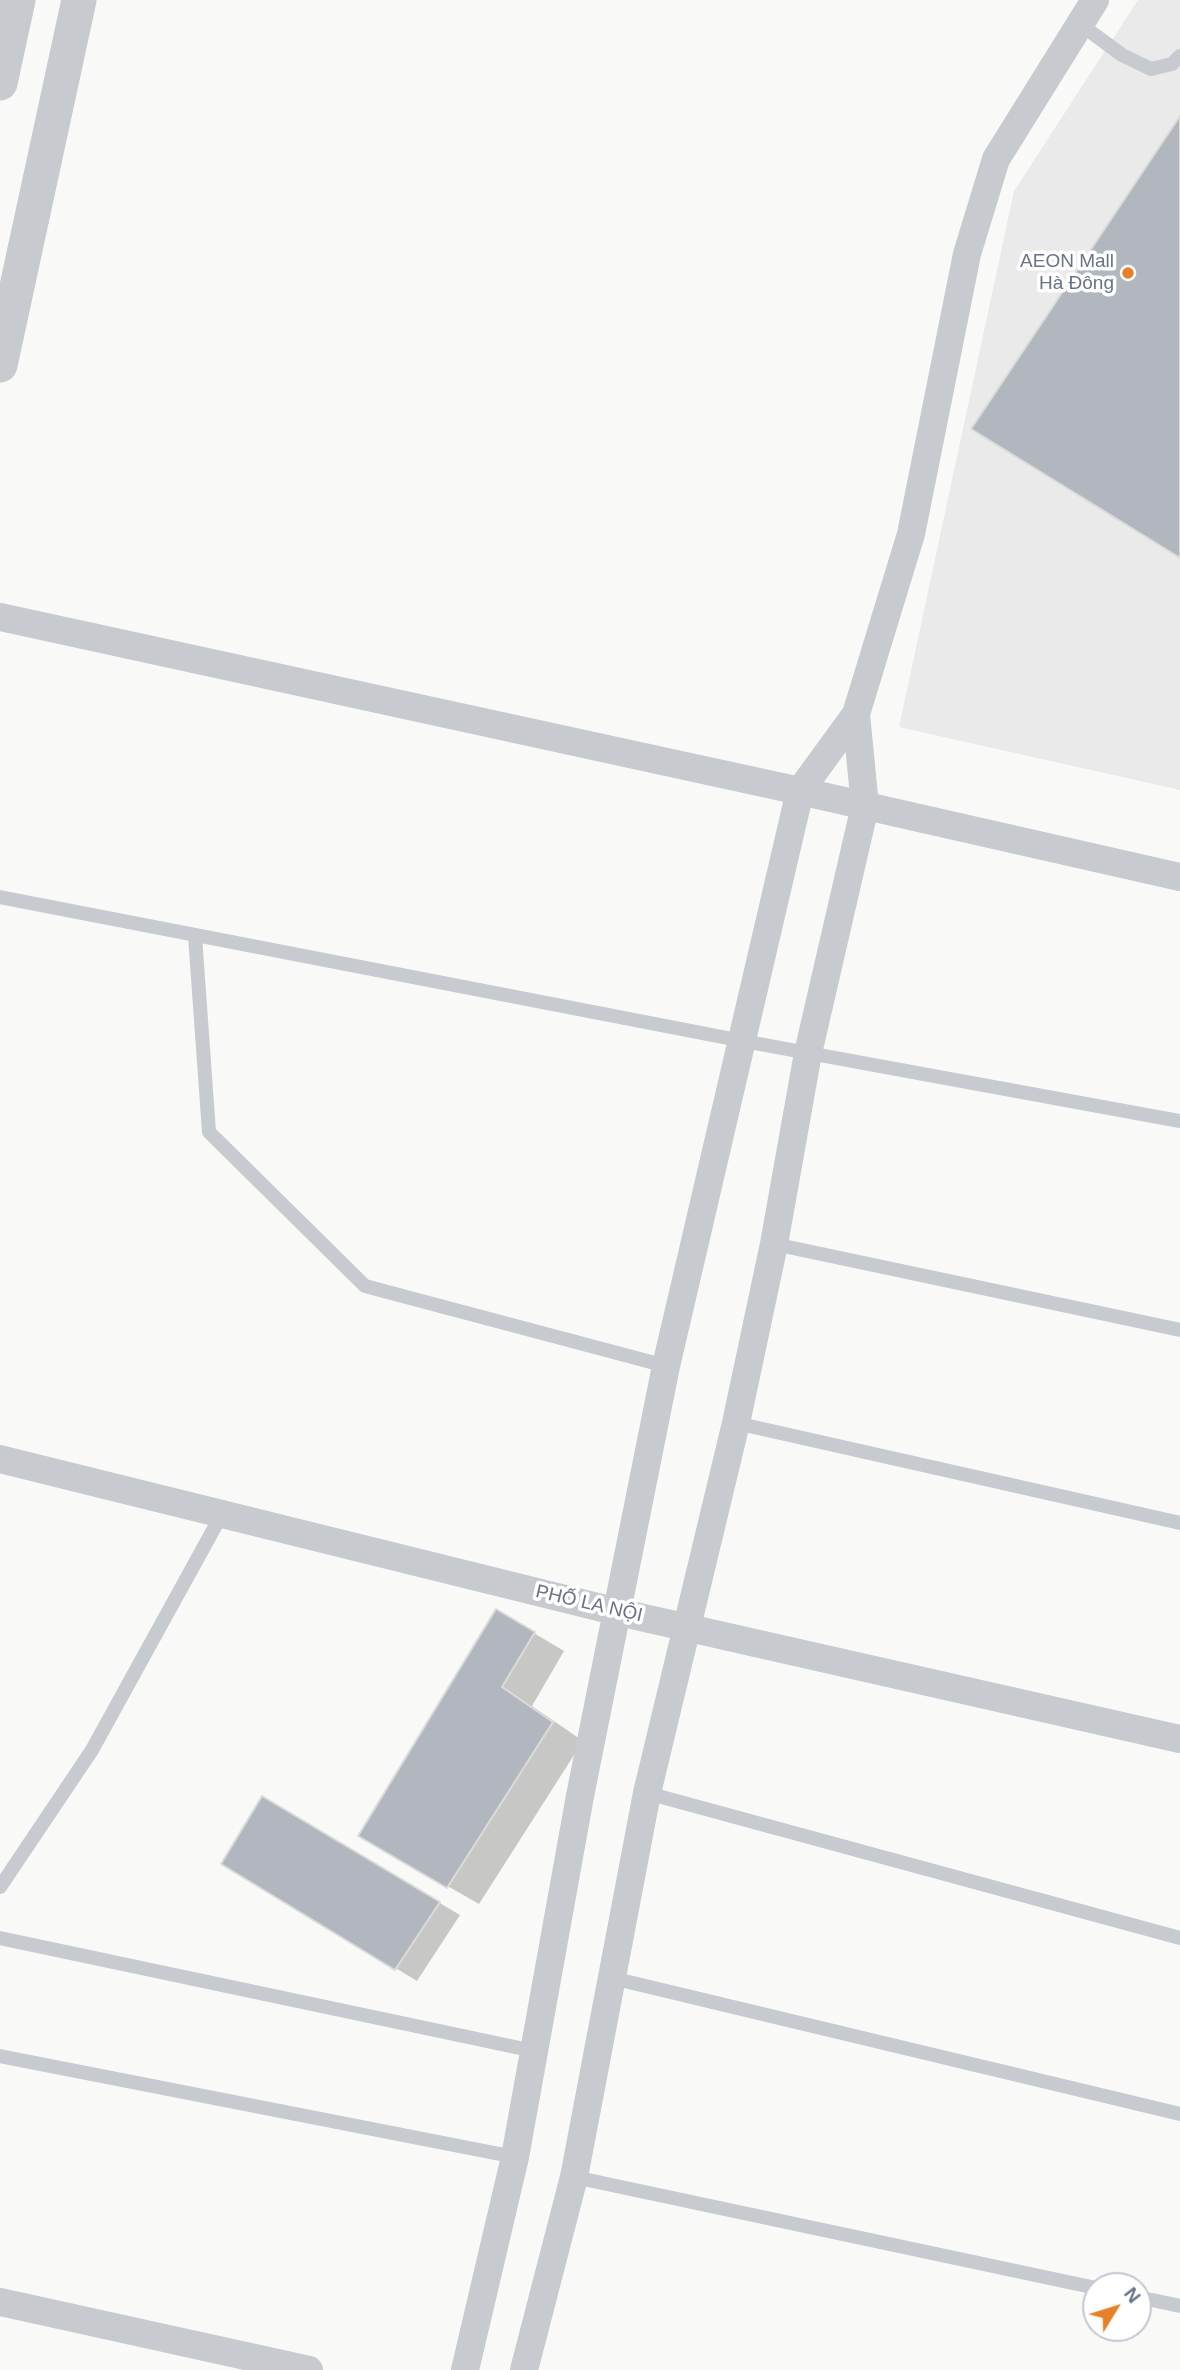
<!DOCTYPE html>
<html>
<head>
<meta charset="utf-8">
<style>
  body { margin:0 }
  #map { position:relative; width:1180px; height:2370px; overflow:hidden; background:#f9f9f7; font-family:Arial,sans-serif }
  canvas { display:block }
  .north { position:absolute; left:1082px; top:2272px; width:70px; height:70px; box-sizing:border-box; background:#fff; border:2px solid #c3c7d0; border-radius:50%; rotate:52deg; font-size:19px; font-weight:700; line-height:28px; text-align:center; color:#687389 }
  .north::after { content:''; display:block; margin:auto; width:24px; height:32px; background:#e78029; clip-path:polygon(50% 0,100% 100%,50% 72%,0 100%) }
</style>
</head>
<body>
<div id="map">
<canvas width="1180" height="2370"></canvas>
<div class="north">N</div>
</div>
<script>
const c = document.querySelector('canvas').getContext('2d');
c.lineJoin = 'round';
function fill(path, color) { c.fillStyle = color; c.fill(path, 'evenodd'); }
function stroke(path, color, width, dash) { c.strokeStyle = color; c.lineWidth = width; c.lineCap = dash ? 'butt' : 'round'; c.setLineDash(dash || []); c.stroke(path); }
function drawText(font, color, halo, rows, align = 'center') {
  c.font = font + ' Arial,sans-serif'; c.lineWidth = 7; c.setLineDash([]); c.textBaseline = 'middle'; c.strokeStyle = halo; c.fillStyle = color; for (const [text, x, y, turn = 0] of rows) {
    c.save(); c.translate(x, y); c.rotate((+turn || 0) * Math.PI / 180); c.textAlign = isNaN(turn) ? turn : align; if (halo) c.strokeText(text, 0, 0); c.fillText(text, 0, 0); c.restore();
  }
}
const built = new Path2D(`
  M1138,0H1180V790L899,727L1014,191Z`);
const shadow = new Path2D(`
  M497,1611L564,1651L532,1706L583,1741L479,1904L360,1836Z
  M262,1798L460,1915L417,1981L223,1863Z`);
const building = new Path2D(`
  M1180,116V558L971,429Z
  M496,1609L535,1632L502,1687L553,1722L447,1888L358,1836Z
  M262,1796L440,1902L395,1970L221,1864Z`);
const service = new Path2D(`
  M1080,24L1122,55L1151,69L1172,64L1180,56
  M0,897L743,1041L1180,1121
  M195,936L209,1132L365,1286L666,1366
  M774,1244L1180,1330
  M736,1423L1180,1523
  M647,1793L1180,1938
  M0,1887L92,1750L222,1514
  M0,1938L534,2051
  M612,1978L1180,2114
  M0,2056L515,2157
  M574,2177L1096,2288
  M1138,2297L1180,2306`);
const minor = new Path2D(`
  M0,617L800,791L1180,877
  M0,1459L618,1612L1180,1739
  M0,2302L309,2370
  M465,2370L515,2157L580,1796L666,1366L800,791L856,714L911,534L967,254L996,159L1095,0
  M524,2370L574,2177L647,1793L736,1423L774,1244L808,1053L865,806L856,714`);
const tertiary = new Path2D(`
  M0,83L18,0
  M0,365L79,0`);
const markers = [
  [1128,273,7,"#e78029"]
];
const poiNames = [
  ["AEON Mall",1114,262],
  ["Hà Đông",1114,284]
];
const streetNames = [
  ["PHỐ LA NỘI",589,1604,13]
];
fill(built, '#eaeaea');
fill(shadow, '#0003');
fill(building, '#b2b7bf');
stroke(building, '#dbdbd9', 2);
stroke(service, '#c7cace', 14);
stroke(minor, '#c7cace', 28);
stroke(tertiary, '#c7cace', 35);
for (const [x, y, r, color] of markers) { const dot = new Path2D(); dot.arc(x, y, r, 0, 2 * Math.PI); c.fillStyle = color; c.fill(dot); stroke(dot, '#fff', 2.5); }
drawText('19px', '#687389', '#fff', poiNames, 'right');
drawText('19px', '#687389', '#fff', streetNames);
</script>
</body>
</html>
